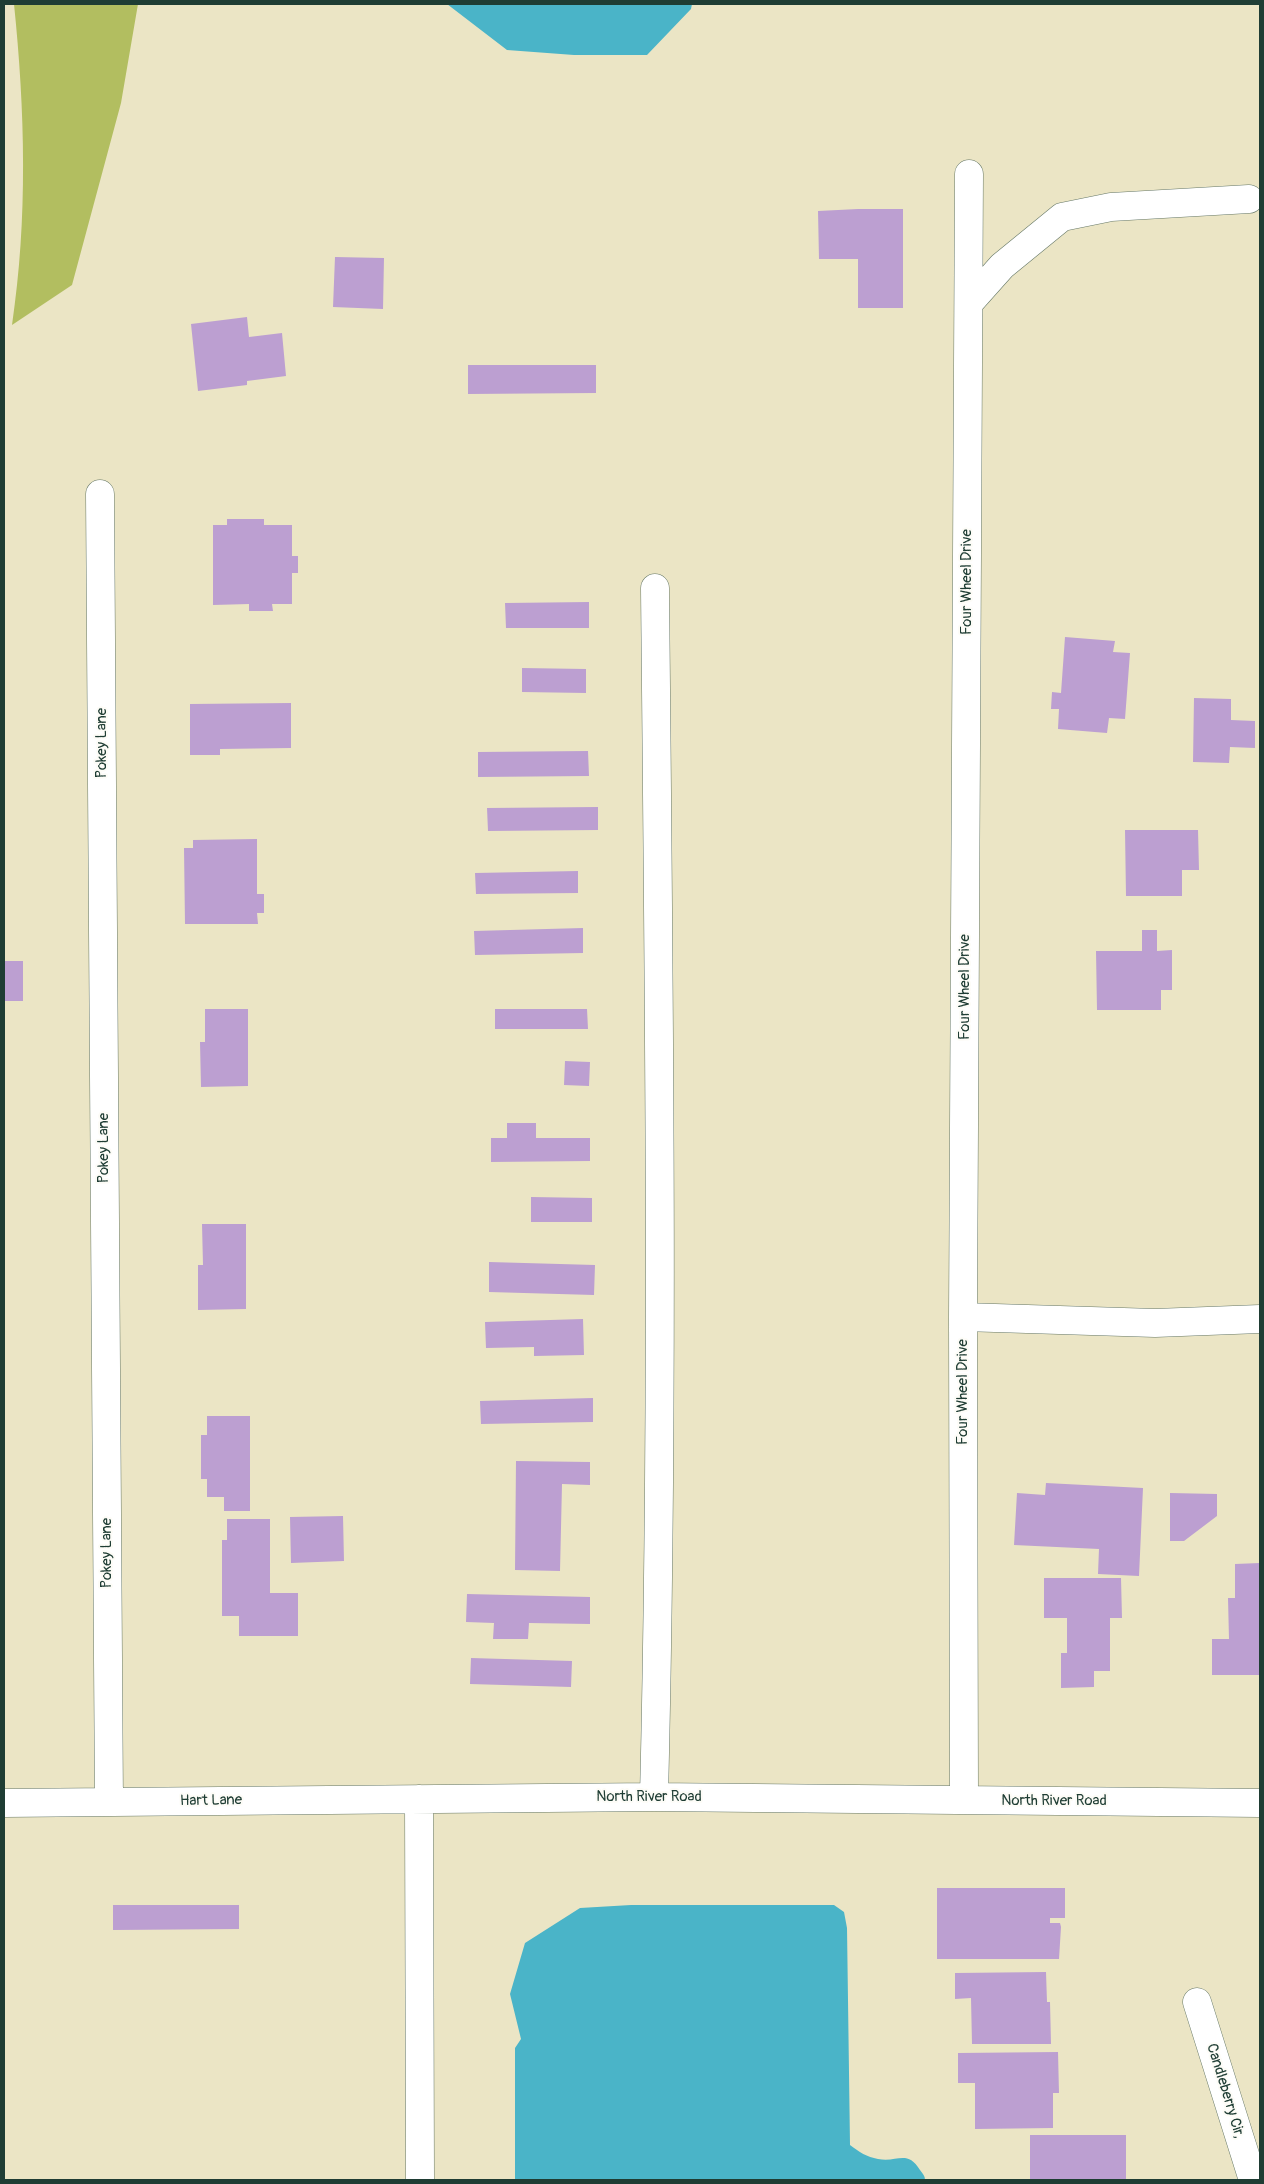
<!DOCTYPE html>
<html>
<head>
<meta charset="utf-8">
<style>
  body { margin:0 }
  #map { position:relative; width:1264px; height:2184px; overflow:hidden; background:#ebe5c5; font-family:Pangolin,sans-serif }
  canvas { display:block }
  .frame { position:absolute; inset:0; border:5px solid #1f3d34; pointer-events:none }
</style>
</head>
<body>
<div id="map">
<canvas width="1264" height="2184"></canvas>
<div class="frame"></div>
</div>
<script>
const c = document.querySelector('canvas').getContext('2d');
c.lineJoin = 'round';
function fill(path, color) { c.fillStyle = color; c.fill(path, 'evenodd'); }
function stroke(path, color, width, dash) { c.strokeStyle = color; c.lineWidth = width; c.lineCap = dash ? 'butt' : 'round'; c.setLineDash(dash || []); c.stroke(path); }
function drawText(font, color, halo, rows, align = 'center') {
  c.font = font + ' Pangolin,sans-serif'; c.lineWidth = 4; c.setLineDash([]); c.textBaseline = 'middle'; c.strokeStyle = halo; c.fillStyle = color; for (const [text, x, y, turn = 0] of rows) {
    c.save(); c.translate(x, y); c.rotate((+turn || 0) * Math.PI / 180); c.textAlign = isNaN(turn) ? turn : align; if (halo) c.strokeText(text, 0, 0); c.fillText(text, 0, 0); c.restore();
  }
}
const green = new Path2D(`
  M14,4H138L121,103L72,285L12,325C28,219 25,110 14,4Z`);
const water = new Path2D(`
  M447,4H692L691,9L647,55H574L507,50Z
  M631,1905H834L844,1912L847,1928L850,2145C859,2152 867,2157 878,2159C897,2163 907,2149 920,2170C923,2174 925,2176 925,2180H515V2048L521,2039L510,1994L525,1943L580,1908Z`);
const building = new Path2D(`
  M858,209H903V308H858V259H819L818,211Z
  M335,257L384,258L383,309L333,307Z
  M247,317L249,337L282,333L286,376L247,381V385L198,391L191,324Z
  M468,365H596V393L468,394Z
  M227,519H264V525H292V556H298V573H292V604H272L273,611H249V604L213,605V525H227Z
  M589,602V628H506L505,603Z
  M1065,637L1115,641L1113,652L1130,653L1125,719L1109,718L1107,733L1058,729L1059,709H1051L1052,692L1061,693Z
  M522,668L586,669V693L522,692Z
  M1194,698L1231,699V720L1255,721V748L1230,747L1229,763L1193,762Z
  M291,703V748L220,749V755H190V704Z
  M588,751L589,776L478,777V752Z
  M598,807V830L488,831L487,808Z
  M1125,830H1198L1199,870H1182V896H1126Z
  M257,839V894H264V913H257L258,924H185L184,848H193V840Z
  M578,871V893L476,894L475,873Z
  M583,928V953L475,955L474,931Z
  M1142,930H1157V951L1172,950V990H1161V1010H1097L1096,951H1142Z
  M4,961H23V1001H4Z
  M205,1009H248V1086L201,1087L200,1042H205Z
  M495,1009H587L588,1029H495Z
  M565,1061L590,1062L589,1086L564,1085Z
  M507,1123H536V1138H590V1161L491,1162V1138H507Z
  M531,1197L592,1198V1222H531Z
  M202,1224H246V1309L198,1310V1265H203Z
  M489,1262L595,1265L594,1295L489,1292Z
  M583,1319L584,1355L534,1356V1347L486,1348L485,1322Z
  M593,1398V1422L481,1424L480,1401Z
  M207,1416H250V1511H224V1497H207V1479H201V1435H207Z
  M516,1461L590,1462V1485L562,1484L560,1571L515,1570Z
  M1046,1483L1143,1488L1139,1576L1098,1574L1099,1549L1014,1545L1017,1493L1045,1495Z
  M1170,1493L1217,1494V1516L1184,1541H1170Z
  M343,1516L344,1561L291,1563L290,1517Z
  M227,1519H270V1593H298V1636H239V1616H222V1540H227Z
  M1260,1563V1675H1212V1639H1229L1228,1598H1235V1564Z
  M1044,1578H1121L1122,1618H1110V1671H1094V1687L1061,1688V1653H1067V1618H1044Z
  M467,1594L590,1597V1624L529,1623L528,1639H493L494,1623L466,1622Z
  M471,1658L572,1661L571,1687L470,1684Z
  M937,1888H1065V1918H1050V1923H1060L1061,1927L1059,1959H937Z
  M113,1905H239V1929L113,1930Z
  M1046,1972L1047,2002H1050L1051,2044H972L971,1998L955,1999V1973Z
  M1058,2052L1059,2093H1053V2128L975,2129V2083H958V2053Z
  M1030,2135H1126V2180H1030Z`);
const minor = new Path2D(`
  M969,303L1002,266L1062,217L1111,207L1249,199
  M100,494L109,1802
  M963,1317L1155,1323L1260,1319
  M654,1797C664,1394 659,991 655,588
  M419,1799L420,2180
  M964,1800L963,1317L969,174
  M4,1803L654,1797L1260,1803
  M1197,2002L1253,2180`);
const streetNames = [
  ["Four Wheel Drive",967,582,-90],
  ["Pokey Lane",102,743,-90],
  ["Four Wheel Drive",965,987,-90],
  ["Pokey Lane",104,1148,-90],
  ["Four Wheel Drive",963,1392,-90],
  ["Pokey Lane",107,1553,-90],
  ["North River Road",649,1797],
  ["Hart Lane",211,1801,-1],
  ["North River Road",1054,1801],
  ["Candleberry Cir,",1225,2091,73]
];
fill(green, '#b2be60');
fill(water, '#4ab4c8');
fill(building, '#bc9fd1');
stroke(minor, '#667867', 29);
stroke(minor, '#fff', 28);
drawText('15px', '#1f3d34', '#fdfcf7', streetNames);
</script>
</body>
</html>
